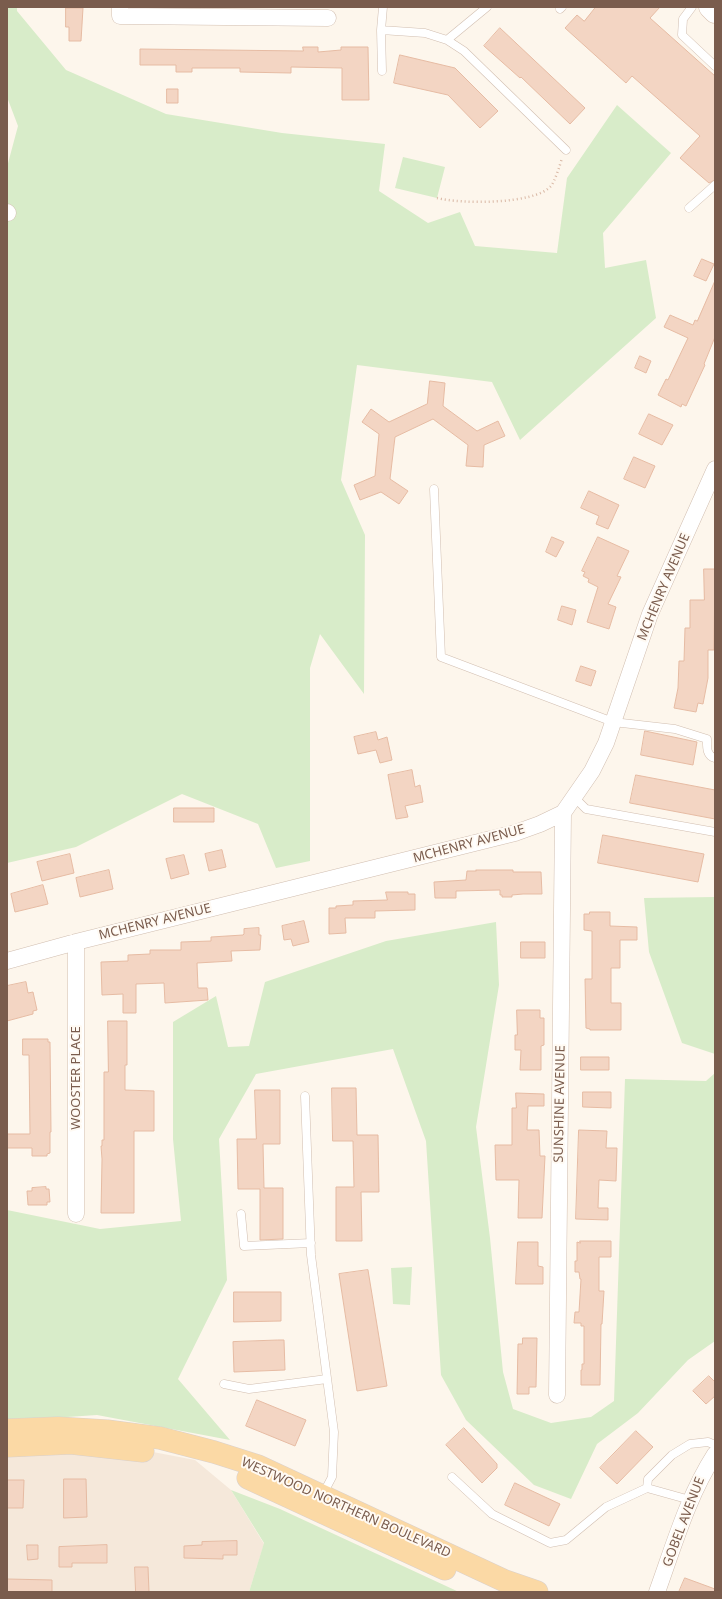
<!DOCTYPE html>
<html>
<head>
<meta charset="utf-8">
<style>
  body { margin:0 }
  #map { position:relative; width:722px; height:1599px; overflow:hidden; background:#fdf6ec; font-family:"Noto Sans",sans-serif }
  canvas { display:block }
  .frame { position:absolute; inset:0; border:8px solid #7a5c4d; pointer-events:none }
</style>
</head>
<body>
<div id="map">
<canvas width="722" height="1599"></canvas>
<div class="frame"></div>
</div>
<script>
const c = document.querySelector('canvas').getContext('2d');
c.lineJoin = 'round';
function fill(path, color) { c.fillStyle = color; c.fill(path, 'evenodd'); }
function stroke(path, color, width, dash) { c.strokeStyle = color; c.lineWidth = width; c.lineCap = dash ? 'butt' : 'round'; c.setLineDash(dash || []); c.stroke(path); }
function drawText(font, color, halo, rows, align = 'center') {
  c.font = font + ' "Noto Sans",sans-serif'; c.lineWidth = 4; c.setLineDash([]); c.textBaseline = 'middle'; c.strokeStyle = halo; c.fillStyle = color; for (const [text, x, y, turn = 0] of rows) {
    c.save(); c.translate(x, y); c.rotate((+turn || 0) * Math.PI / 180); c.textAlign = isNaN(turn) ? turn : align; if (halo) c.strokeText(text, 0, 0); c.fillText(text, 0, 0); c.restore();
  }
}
const residential = new Path2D(`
  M7,1446L153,1452L195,1460L231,1490L264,1544L249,1592H7Z`);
const green = new Path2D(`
  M7,7H17V11L66,70L166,114L282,133L385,144L379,191L428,223L460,212L475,246L557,253L567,178L617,105L671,153L603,233L605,268L646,260L656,318L520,440L492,382L357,365L341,480L365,535L364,694L320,634L310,668V861L276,868L258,824L182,794L76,847L7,863V167L18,126L7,97Z
  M403,157L445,167L437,198L395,188Z
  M715,897V1054L682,1043L649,952L644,898Z
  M496,922L499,985L476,1127L490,1238L503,1372L513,1409L551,1423L591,1417L614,1401L625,1079L706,1081L715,1073V1341L688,1360L638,1413L597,1444L571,1499L534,1485L466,1420L441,1375L426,1141L393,1049L256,1074L219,1139L227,1280L178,1379L230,1440L97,1415L7,1421V1210L100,1229L181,1221L173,1139V1022L216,996L228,1047L249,1046L265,982L386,941Z
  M412,1267L410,1305L393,1304L391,1268Z
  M231,1490L280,1509L459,1592H249L264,1543Z`);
const building = new Path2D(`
  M596,7H660L650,18L715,76V180L709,183L680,158L700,136L632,76L626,83L565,28L577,15L584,21Z
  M66,8H83L81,41H69V27H66Z
  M500,28L585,108L570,124L521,77L520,78L484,46Z
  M303,47H318V52L341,50V47H368L369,100H342V68L291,67V73L240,72V68H192V72H176V65H140V49L303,51Z
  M400,55L455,68L498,111L480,128L448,95L394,83Z
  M167,89H178V103H167Z
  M702,259L714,264L706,281L694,276Z
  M715,281V337L704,364L705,365L686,406L682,404L681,407L658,395L666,379L668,380L688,338L664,327L670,315L693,325L695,320L697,321Z
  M640,356L651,361L646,373L635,368Z
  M430,381L445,383L443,406L477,431L498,421L505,436L484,445L483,467L466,466L468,445L433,419L395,437L390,479L408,491L399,504L381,492L360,500L354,485L375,476L379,434L362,422L371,409L389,422L427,404Z
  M649,414L673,425L662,445L639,434Z
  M634,457L655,466L645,488L624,479Z
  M589,491L619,505L608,529L596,524L599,516L581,508Z
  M552,537L564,542L556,557L546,552Z
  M598,537L629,551L617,576L621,577L608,604L616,607L609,629L587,622L598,587L588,582L589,579L583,576L585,572L582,571Z
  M704,569H715L714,650H708V678L703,704L698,703L696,712L674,708L678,688L679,661H684L685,628H690V600H704Z
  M562,606L576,610L572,625L558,620Z
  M581,666L596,671L591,686L576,681Z
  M645,731L697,742L693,765L641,755Z
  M376,732L378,740L387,737L392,760L380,763L376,750L358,754L354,737Z
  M412,770L415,787L420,785L423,802L405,806L408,817L396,819L388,775Z
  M636,775L715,790V819L630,803Z
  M174,808H214V822H174Z
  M603,835L704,854L698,882L598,863Z
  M222,850L226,867L209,871L205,854Z
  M70,854L74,873L42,881L37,862Z
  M184,855L189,874L171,879L166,859Z
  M109,870L113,889L80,897L76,878Z
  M476,870H513V872H541L542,894H523L512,895V897H502V895H500V890L456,891V898H435L434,882L466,880L467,871H476Z
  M43,885L48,904L15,912L11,894Z
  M386,892H408V894H415V910L375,911V918H345L346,933L329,934V908H336V906L353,905V901L387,900Z
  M590,912H610V926L637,927V940H620V968H611V1003H621V1030H590V1029L586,1028L585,979H592V931L584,930V914H589Z
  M304,921L309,942L293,946L291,939L284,940L282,926Z
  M259,928V935H261L260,950L231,951L232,961L197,963L198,988H207L208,1000L165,1003L164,983L136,984V1013H123V994L102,995L101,962L128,961V955L150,954V950H181V942L211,941V937L243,935L244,934V929Z
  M521,942H545V958H521Z
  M26,982L28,993L33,992L37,1010L33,1011V1014L7,1021V986Z
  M517,1010H540V1018H544V1045L541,1046V1070H520L521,1050H515V1035H517Z
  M108,1021H127V1065H125V1090L154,1091V1131H134V1213H101L102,1159L101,1146H102V1140H104V1072H108Z
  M23,1039H48V1042H50L51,1132H50V1153L47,1154V1156H32V1148H7V1134H30L29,1055H23Z
  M581,1057H609V1070H581Z
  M332,1088H356L357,1135H378L379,1192H361L362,1241H336V1187H354L353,1141H333Z
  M255,1090H280V1144H263L264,1188H283V1239L260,1240V1189H238L237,1139H256Z
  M583,1092H611V1108L583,1107Z
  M516,1093L544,1094V1106H528L527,1130H539L540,1156H545L542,1218H518L519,1180H496L495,1145H512V1108H516Z
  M579,1130L607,1131L606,1148H617L616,1181L599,1180L598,1208H608V1220L576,1219Z
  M46,1187V1189H49L50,1202H47V1205H28L27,1191H32V1188Z
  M580,1241H611V1257H599V1291H604L602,1324H601L600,1385H581V1370H582V1364H584V1326H581V1323H574L575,1312H579L581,1279H580L579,1272H575V1261H577V1242L580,1243Z
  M518,1242H538V1266L543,1267V1284H516Z
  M368,1270L387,1386L357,1391L339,1274Z
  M234,1292H281V1321L234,1322Z
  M523,1338H537L536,1387H529V1394H517L518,1344H522Z
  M278,1340H284L285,1370L234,1372L233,1342Z
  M709,1376L715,1382V1396L706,1404L693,1391Z
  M257,1400L306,1420L295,1446L246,1426Z
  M464,1428L497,1464V1468L482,1483L446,1445Z
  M636,1431L653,1447L617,1484L600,1468Z
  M64,1479H86L87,1517L64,1518Z
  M7,1480H24L23,1508H7Z
  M515,1483L560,1504L549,1526L505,1505Z
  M237,1541V1555H223V1559L184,1558V1546L202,1545V1542Z
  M27,1545H38V1559L28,1560Z
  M107,1545V1563H72V1567H59V1547Z
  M135,1567H148L149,1592H136Z
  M685,1578L715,1589V1592H679Z
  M7,1579L52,1580V1592H7Z`);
const path = new Path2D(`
  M437,198C460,204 534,205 551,186C555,181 560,165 562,158`);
const service = new Path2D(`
  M692,7L683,19L682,35L715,66
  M560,9L562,7
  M381,30L425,33L447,40L464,51L566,150
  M447,40L487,7
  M382,71L381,30L383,7
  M689,208L715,185
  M434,489L441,657L613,722L675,729L707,739C707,746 706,756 715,758
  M575,798L586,809L715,832
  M305,1096L311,1255L334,1432L332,1477L322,1496
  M241,1214L244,1246L311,1243
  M224,1384L249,1389L327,1379
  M452,1477L492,1514L550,1543L566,1540L606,1507L647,1488L690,1500
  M647,1488L648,1479L672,1455L690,1444L708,1442L715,1445`);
const minor = new Path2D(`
  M120,7V16L328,18
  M7,212L8,213
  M76,942V1214
  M7,961L76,942L515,833L540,824L563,813L592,771L606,743L650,614L715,469
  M557,1395L563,813
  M657,1592C674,1545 688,1496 715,1454`);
const secondary = new Path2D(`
  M710,7L715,12`);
const primary = new Path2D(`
  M7,1430L58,1428L107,1431L160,1438L214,1452L258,1466L505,1581L537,1592
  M7,1446L71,1443L143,1451
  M248,1478L445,1569`);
const streetNames = [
  ["MCHENRY AVENUE",664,587,-67],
  ["MCHENRY AVENUE",469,844,-15],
  ["MCHENRY AVENUE",155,922,-14],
  ["WOOSTER PLACE",76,1078,-90],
  ["SUNSHINE AVENUE",560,1104,-89],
  ["WESTWOOD NORTHERN BOULEVARD",346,1508,24],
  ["GOBEL AVENUE",684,1522,-69]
];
fill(residential, '#f5e8da');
fill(green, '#d8ecc9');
fill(building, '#f3d5c3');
stroke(building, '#e6bba3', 1);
stroke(service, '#d1beb0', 9);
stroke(minor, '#d1beb0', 17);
stroke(secondary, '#d6c0b0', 23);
stroke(primary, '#dad1cd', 23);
stroke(path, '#d9b8a5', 2.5, [1, 3]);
stroke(service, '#fff', 8);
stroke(minor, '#fff', 16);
stroke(secondary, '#fff', 22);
stroke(primary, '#fbd9a5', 22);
drawText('13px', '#7a5c4d', '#fffaf3', streetNames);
</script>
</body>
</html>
